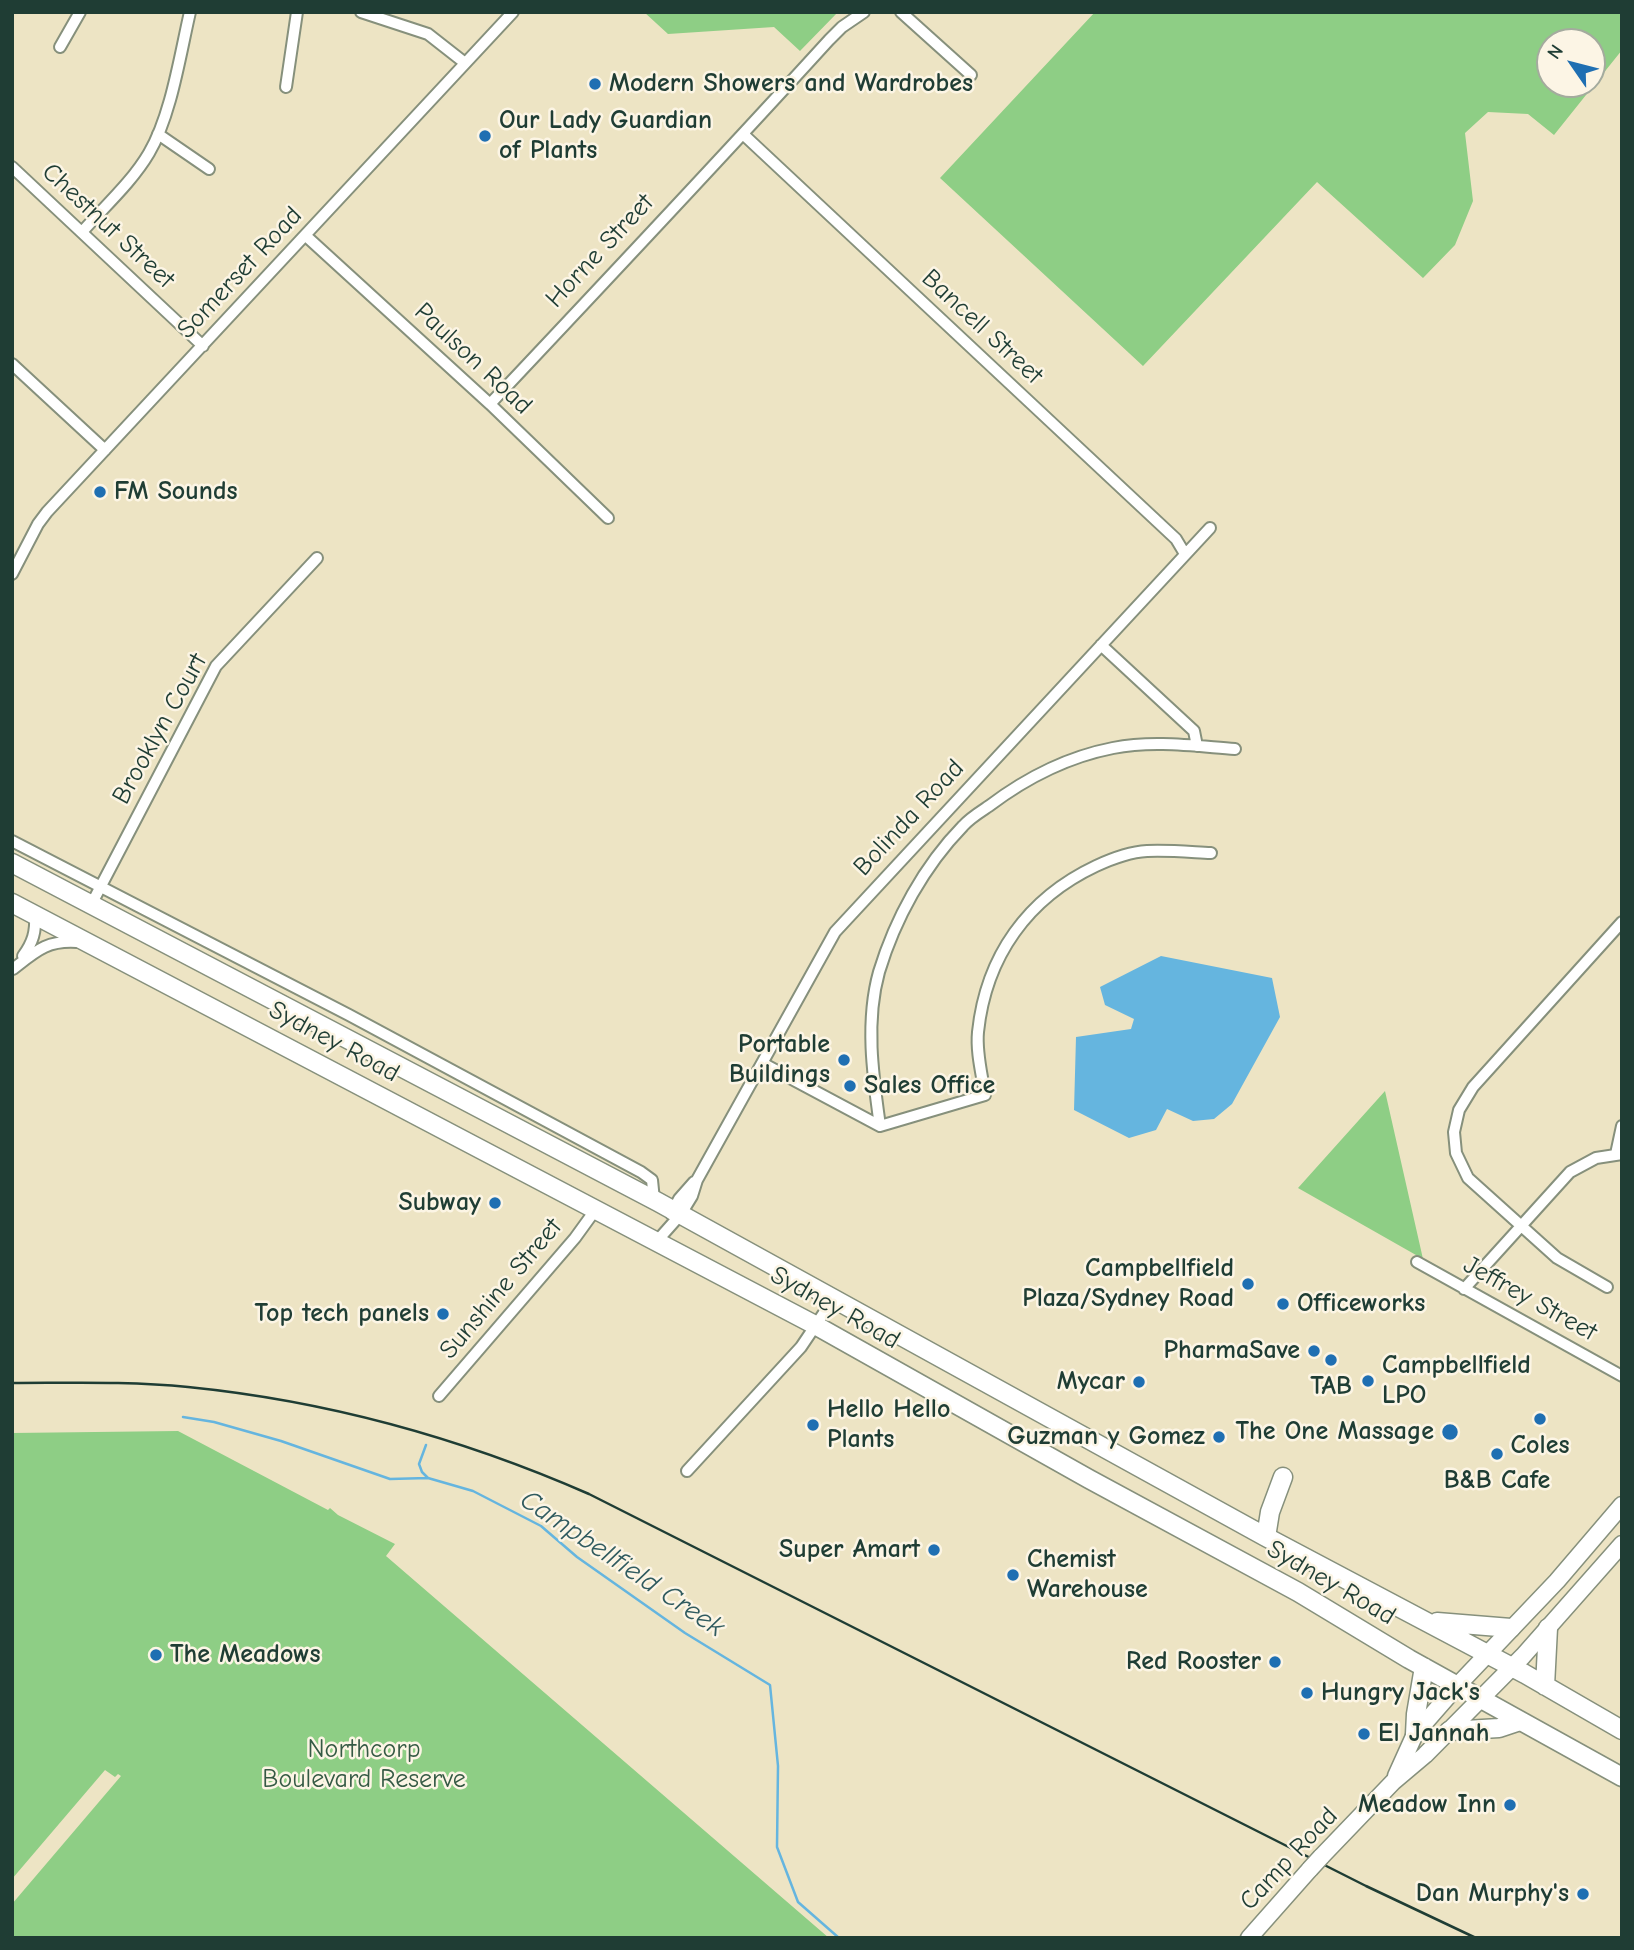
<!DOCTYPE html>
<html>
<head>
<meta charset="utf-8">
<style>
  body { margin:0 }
  #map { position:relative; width:1634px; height:1950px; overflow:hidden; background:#ede4c4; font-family:"Comic Neue",sans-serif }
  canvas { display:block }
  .frame { position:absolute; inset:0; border:14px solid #1f3d34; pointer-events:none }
  .north { position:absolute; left:1536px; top:28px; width:70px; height:70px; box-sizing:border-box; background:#fcf5e5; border:2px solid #a4ab9e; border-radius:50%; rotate:305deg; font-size:19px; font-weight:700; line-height:28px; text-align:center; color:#1f3d34 }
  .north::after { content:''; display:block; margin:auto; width:24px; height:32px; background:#1f6fb2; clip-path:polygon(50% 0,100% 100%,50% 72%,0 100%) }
</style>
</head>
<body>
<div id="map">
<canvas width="1634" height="1950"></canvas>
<div class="frame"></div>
<div class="north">N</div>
</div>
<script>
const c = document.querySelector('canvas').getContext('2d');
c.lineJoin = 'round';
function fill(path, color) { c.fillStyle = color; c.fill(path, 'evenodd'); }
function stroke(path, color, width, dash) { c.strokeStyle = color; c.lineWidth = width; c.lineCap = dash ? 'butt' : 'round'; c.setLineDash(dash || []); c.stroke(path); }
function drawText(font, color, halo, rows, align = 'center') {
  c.font = font + ' "Comic Neue",sans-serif'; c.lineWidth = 5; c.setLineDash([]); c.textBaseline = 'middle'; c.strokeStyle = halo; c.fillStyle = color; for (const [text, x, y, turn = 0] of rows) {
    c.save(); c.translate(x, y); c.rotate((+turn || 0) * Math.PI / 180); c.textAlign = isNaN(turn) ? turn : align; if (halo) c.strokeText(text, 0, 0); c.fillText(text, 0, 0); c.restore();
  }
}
const green = new Path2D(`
  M644,12H838L800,51L774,27L668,34Z
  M1095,12H1622V50L1554,135L1528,114L1488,112L1465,133L1473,201L1455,245L1423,278L1317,182L1143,366L940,178ZM1592,42V84H1550V42Z
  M1385,1091L1423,1259L1298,1188Z
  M178,1431L328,1510L330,1508L338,1515L395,1544L386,1556L829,1938H12V1904L121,1776L118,1774L115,1777L105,1770L12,1879V1433Z`);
const water = new Path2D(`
  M1161,956L1272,978L1280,1017L1232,1104L1214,1119L1193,1121L1167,1109L1156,1130L1129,1138L1074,1110L1076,1037L1131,1029L1134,1019L1105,1005L1100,987Z`);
const stream = new Path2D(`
  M183,1417L214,1422L281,1441L390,1479L428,1478L473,1491L541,1526L577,1557L685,1633L770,1685L778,1766L777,1847L798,1902L839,1938
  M426,1445L419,1464L422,1472L428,1478`);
const minor = new Path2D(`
  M361,12L428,34L465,63
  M901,12L971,75
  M60,47L80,12
  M286,87L297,12
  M158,134L209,169
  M744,135L1176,539L1185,554
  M12,167L203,346
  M82,232C104,207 132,182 149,153C171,116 180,55 190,12
  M306,236L490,404L608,518
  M12,364L105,450
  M490,404C604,283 718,162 829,40L842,27L864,12
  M12,574L38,524L47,512L513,12
  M1101,645L1194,731L1197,746
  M12,841L349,1015L641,1172L652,1180L654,1200
  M91,905L216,666L317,558
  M23,956C33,942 36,932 35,915
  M13,969C36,951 47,940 77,942
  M762,1063L880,1126
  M880,1126C873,1076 865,1022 879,972C895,919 924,866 963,826C970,818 980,812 989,806C1026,778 1067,757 1113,748C1153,740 1194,746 1235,749
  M880,1126L985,1095C982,1074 976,1053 978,1032C986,956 1028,898 1096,866C1111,859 1130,852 1147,851C1168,850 1190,852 1211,853
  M1616,1154L1622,1126
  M671,1214L679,1199L694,1182
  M657,1241L681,1214L692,1196L697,1180L835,932L1210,528
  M1417,1262L1622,1376
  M1607,1287L1557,1258L1468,1178L1456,1153L1454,1132L1459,1110L1473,1087L1622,922
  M1464,1289L1570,1172L1596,1158L1622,1154
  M439,1396L575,1238L596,1209
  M687,1471L801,1347L834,1298`);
const primary = new Path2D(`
  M1396,1776L1415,1734L1457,1686L1557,1581L1622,1505
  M1321,1857L1393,1782L1425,1755L1523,1656L1622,1544
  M1249,1938L1310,1869`);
const trunk = new Path2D(`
  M12,863L658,1202L1266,1537L1525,1674L1622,1730
  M12,903L815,1325L1089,1479L1298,1592L1409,1659L1622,1777
  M1266,1537L1270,1512L1283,1477
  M1437,1622L1511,1628
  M1545,1686L1548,1628
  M1449,1731L1499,1728L1520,1721
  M1415,1734L1416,1714L1424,1667`);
const rail = new Path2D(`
  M12,1383C71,1383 130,1381 188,1387C328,1401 461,1438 589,1494L1366,1886L1476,1938`);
const primaryBridge = new Path2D(`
  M1310,1869L1321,1857`);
const markers = [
  [595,84,7,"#1f6fb2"],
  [485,136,7,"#1f6fb2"],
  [100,492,7,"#1f6fb2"],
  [844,1060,7,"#1f6fb2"],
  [850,1086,7,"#1f6fb2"],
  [495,1203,7,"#1f6fb2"],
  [1248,1284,7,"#1f6fb2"],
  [1283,1304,7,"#1f6fb2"],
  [443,1314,7,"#1f6fb2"],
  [1314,1351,7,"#1f6fb2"],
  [1331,1360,7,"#1f6fb2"],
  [1368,1381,7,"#1f6fb2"],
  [1139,1382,7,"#1f6fb2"],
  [1540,1419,7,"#1f6fb2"],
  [813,1425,7,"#1f6fb2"],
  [1450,1432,9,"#1f6fb2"],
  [1219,1437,7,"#1f6fb2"],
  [1497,1454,7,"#1f6fb2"],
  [934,1550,7,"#1f6fb2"],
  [1013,1575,7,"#1f6fb2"],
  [156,1655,7,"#1f6fb2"],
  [1275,1662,7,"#1f6fb2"],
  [1307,1693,7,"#1f6fb2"],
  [1364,1734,7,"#1f6fb2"],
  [1510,1805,7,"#1f6fb2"],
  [1583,1894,7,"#1f6fb2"]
];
const poiNames = [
  ["Modern Showers and Wardrobes",609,84,"left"],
  ["Our Lady Guardian",499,121,"left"],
  ["of Plants",499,151,"left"],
  ["FM Sounds",114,492,"left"],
  ["Portable",830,1045],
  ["Buildings",830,1075],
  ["Sales Office",864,1086,"left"],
  ["Subway",481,1203],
  ["Campbellfield",1234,1269],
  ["Plaza/Sydney Road",1234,1299],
  ["Officeworks",1297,1304,"left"],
  ["Top tech panels",429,1314],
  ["PharmaSave",1300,1351],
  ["Campbellfield",1382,1366,"left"],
  ["LPO",1382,1396,"left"],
  ["Mycar",1125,1382],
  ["TAB",1331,1387,"center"],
  ["Hello Hello",827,1410,"left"],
  ["Plants",827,1440,"left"],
  ["The One Massage",1434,1432],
  ["Guzman y Gomez",1205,1437],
  ["Coles",1540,1446,"center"],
  ["B&B Cafe",1497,1481,"center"],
  ["Super Amart",920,1550],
  ["Chemist",1027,1560,"left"],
  ["Warehouse",1027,1590,"left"],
  ["The Meadows",170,1655,"left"],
  ["Red Rooster",1261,1662],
  ["Hungry Jack's",1321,1693,"left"],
  ["El Jannah",1378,1734,"left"],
  ["Meadow Inn",1496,1805],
  ["Dan Murphy's",1569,1894]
];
const streetNames = [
  ["Chestnut Street",108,226,43],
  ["Horne Street",600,251,-47],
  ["Somerset Road",240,273,-47],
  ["Bancell Street",982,327,43],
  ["Paulson Road",473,359,43],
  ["Brooklyn Court",160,729,-61],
  ["Bolinda Road",909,818,-47],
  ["Sydney Road",334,1042,28],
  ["Sunshine Street",501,1289,-50],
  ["Jeffrey Street",1530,1299,29],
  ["Sydney Road",835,1308,29],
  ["Sydney Road",1331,1583,30],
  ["Camp Road",1289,1859,-47]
];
const parkNames = [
  ["Northcorp",364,1750],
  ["Boulevard Reserve",364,1780]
];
const waterNames = [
  ["Campbellfield Creek",622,1564,34]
];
fill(green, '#8ece85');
fill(water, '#65b5df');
stroke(stream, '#65b5df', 2.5);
stroke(minor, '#86907c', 14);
stroke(primary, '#86907c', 19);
stroke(trunk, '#86907c', 21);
stroke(minor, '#fff', 10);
stroke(primary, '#fff', 16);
stroke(trunk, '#fff', 18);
stroke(rail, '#1f3d34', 2.5);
stroke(primaryBridge, '#86907c', 19, []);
stroke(primaryBridge, '#fff', 16);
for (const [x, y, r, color] of markers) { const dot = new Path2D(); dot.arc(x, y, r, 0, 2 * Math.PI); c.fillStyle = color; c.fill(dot); stroke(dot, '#fcf5e5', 2.5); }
drawText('bold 26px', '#1f3d34', '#fcf5e5', poiNames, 'right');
drawText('26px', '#1f3d34', '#fcf5e5', streetNames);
drawText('26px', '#355a44', '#fcf5e5', parkNames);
drawText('italic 28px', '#305b5f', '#fcf5e5', waterNames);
</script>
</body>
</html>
